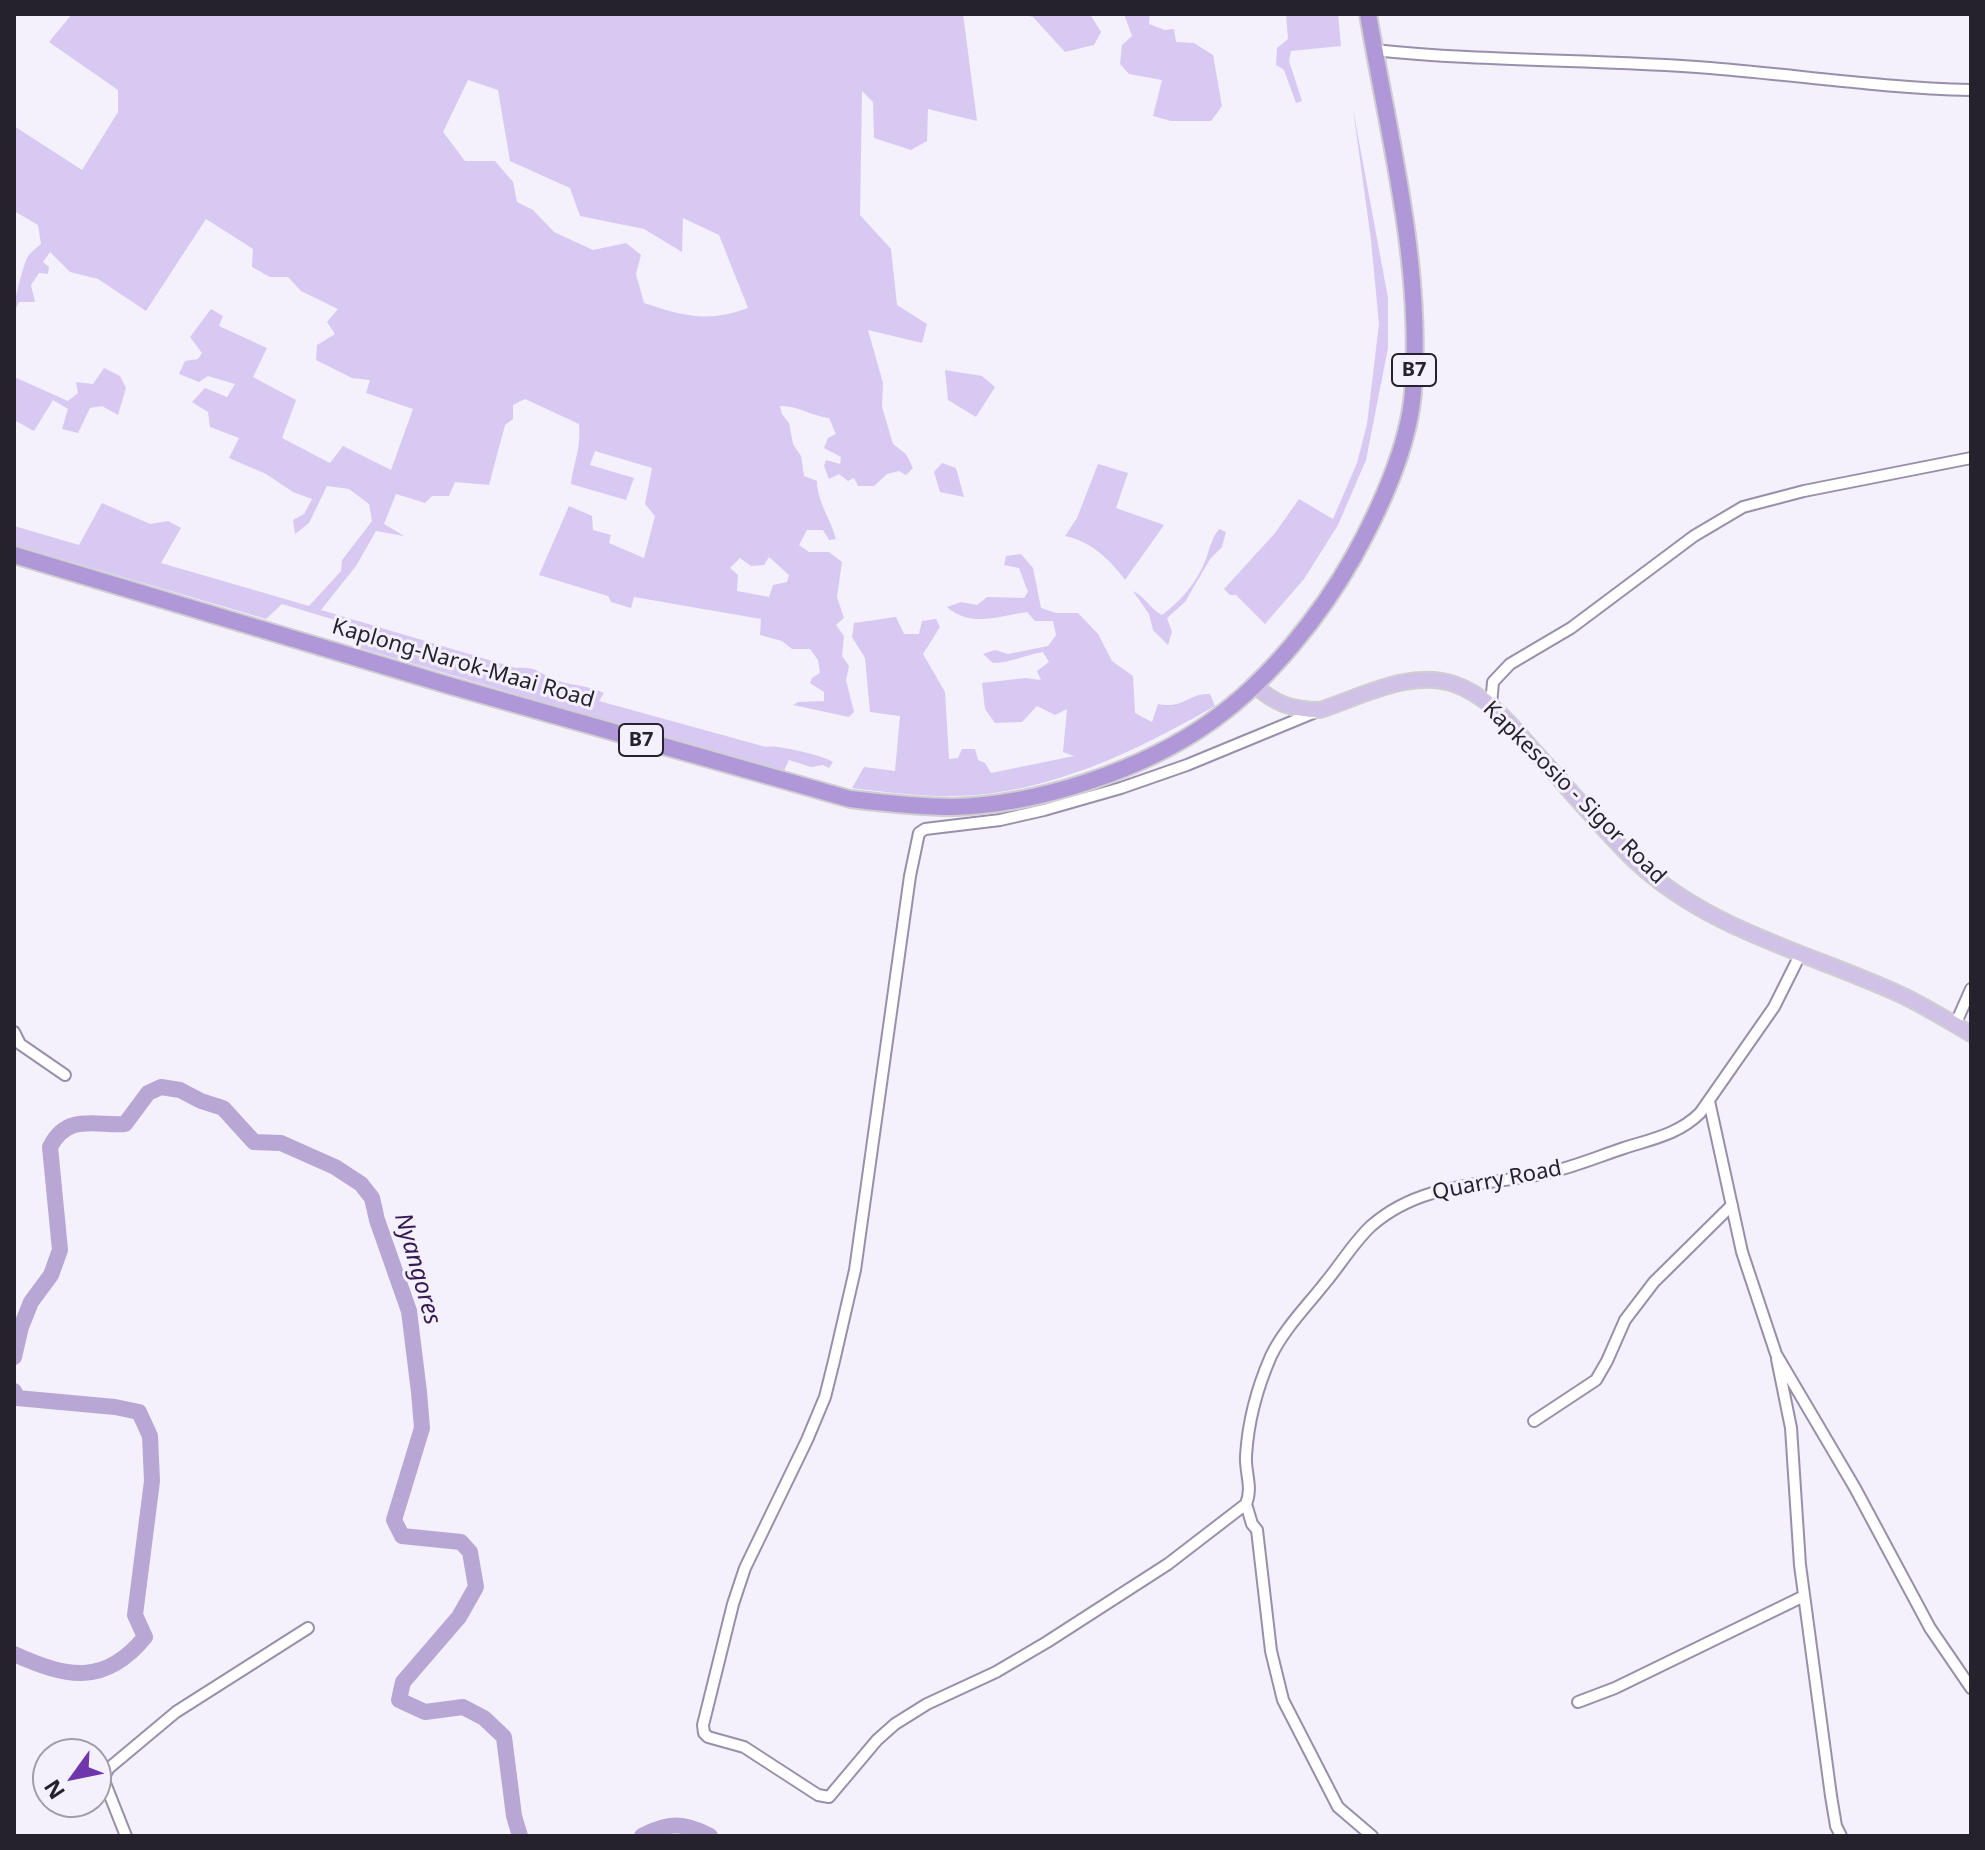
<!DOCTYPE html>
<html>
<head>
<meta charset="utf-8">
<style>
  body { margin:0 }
  #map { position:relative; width:1985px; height:1850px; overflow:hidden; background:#f4f0fc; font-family:"Noto Sans",sans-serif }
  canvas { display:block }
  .frame { position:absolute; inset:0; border:16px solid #26222d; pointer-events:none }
  .north { position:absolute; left:32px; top:1738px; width:80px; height:80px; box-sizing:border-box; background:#f4f0fc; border:2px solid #a29ea9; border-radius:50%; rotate:237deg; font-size:22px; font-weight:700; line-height:32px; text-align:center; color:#26222d }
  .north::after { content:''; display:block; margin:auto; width:28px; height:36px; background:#7037ad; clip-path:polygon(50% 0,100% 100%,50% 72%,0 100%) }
</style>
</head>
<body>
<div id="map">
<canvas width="1985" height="1850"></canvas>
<div class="frame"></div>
<div class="north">N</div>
</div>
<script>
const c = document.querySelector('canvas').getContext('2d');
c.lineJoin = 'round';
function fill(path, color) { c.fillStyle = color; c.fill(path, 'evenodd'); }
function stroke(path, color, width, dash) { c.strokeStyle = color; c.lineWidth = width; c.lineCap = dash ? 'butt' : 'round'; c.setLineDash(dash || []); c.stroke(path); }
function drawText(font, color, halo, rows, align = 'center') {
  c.font = font + ' "Noto Sans",sans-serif'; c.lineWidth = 6; c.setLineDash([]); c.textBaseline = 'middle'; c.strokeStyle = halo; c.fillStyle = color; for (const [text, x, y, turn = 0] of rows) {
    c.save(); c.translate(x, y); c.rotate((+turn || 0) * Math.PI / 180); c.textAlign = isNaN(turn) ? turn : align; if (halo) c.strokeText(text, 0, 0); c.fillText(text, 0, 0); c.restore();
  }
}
const green = new Path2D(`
  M72,14H963L977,121L928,109L927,141L911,150L874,138L873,102L862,91L860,215L891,249L897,305L927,324L922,343L868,330L883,383L882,407L893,444L906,454L913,468L906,475L899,471L887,474L874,486H858L854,478L848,481L839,474L829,479L824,466L826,460L840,464L841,457L824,448L828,438L836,434L829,418C812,416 796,405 780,406L782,414L789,423L793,444L801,456L804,476L817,481C817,501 831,520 836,539L829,540L823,530H807L799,545L809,552H829L842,562L837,597L844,618L836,625L844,636L842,656L849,666L846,680L854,712L849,717L793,705L798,702L824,701V692L810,683L812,678L820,673L818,660L810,649H792L782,641L760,635L761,619L634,597L631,608L611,602L608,596L539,575L569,506L592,516L593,530L611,535L609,543L644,558L655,516L645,504L652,468L595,451L590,465L634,478L626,500L571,484C574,460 581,450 579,424L525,399L513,405V419L505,425L489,485L455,482L449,496H432L425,503L396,494L384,524L404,536L376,531L356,566L321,610L516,668C538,667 534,671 553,679C570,686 585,684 604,693L599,701L766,747C776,744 824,756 833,762L829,768L823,765L811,767L789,760L783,773L360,648L358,627L282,604L266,619L14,545V526L79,545L102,503L150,524L168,521L181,528L161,563L309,606L341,571L342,560L372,521L369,504L349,489L327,486L309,523L295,534L293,520L304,514L312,499L293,492L266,474L229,458L239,438L210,427L208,412L192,402L205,388L227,397L235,384L208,376L199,382L179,374L185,361L198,359L202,353L190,337L211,309L223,316L219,326L267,348L253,377L296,400L282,438L330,463L343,446L391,470L413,409L366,393L370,380L352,378L316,360L317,345L335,334L327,322L338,309L301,291L288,277H270L252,267L253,249L206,219L146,311L98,279L70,272L50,252L43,262L49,267L48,274L39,273L31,285L35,302H19L14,312C14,300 22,270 27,258C30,252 37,248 41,244L38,225L14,211V126L82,170L118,112V90L49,42ZM468,80L498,90L510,161L570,188L580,216L644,229L682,252L683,218L719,235L748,308C708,323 683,316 644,303L636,274L641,255L626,243L593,250L554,232L533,210L517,202L513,182L495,161H465L443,132ZM769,557L789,575L787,582L773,585L769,597L737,591L738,575L730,568L740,558L751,566L764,565Z
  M1021,14H1090L1101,32L1094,45L1065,52L1033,17Z
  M1124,14H1150L1149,24L1165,30L1174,29L1176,42L1194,43L1213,55L1222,106L1211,121H1171L1153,116L1162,80L1129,74L1120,64L1122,45L1132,36Z
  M1286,14H1338L1341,46L1291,51L1289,61L1302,101L1296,103L1284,70L1276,65L1277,48L1288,39Z
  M1353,109L1388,298V348L1366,460L1338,525L1304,579L1265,624L1236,595H1230L1224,589L1275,533L1299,499L1333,519L1357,463L1367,424L1379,324L1371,240Z
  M104,368L120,376L126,388L118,415L102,406L90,408L78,433L62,429L68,409L53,400L34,431L14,420V377L68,401L78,393L76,382L93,384Z
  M945,370L982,376L995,387L976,417L948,400Z
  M942,463L956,468L964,497L940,492L934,472Z
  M1098,464L1128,473L1116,508L1164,525L1125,580C1110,559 1090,541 1065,536L1077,518Z
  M1219,529L1226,532L1222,547L1210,559L1185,602L1167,618L1172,632L1168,645L1153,630L1149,614L1133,591C1146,597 1150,609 1162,615C1181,601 1197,582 1206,559C1210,547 1212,538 1219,529Z
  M1021,554L1033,568L1041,608L1056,613H1078L1098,634L1112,661L1133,676L1135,713L1152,722L1158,704C1185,709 1188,693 1210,694L1215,706C1136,751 1049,794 956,796C921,797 886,792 852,788L864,767L895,771L900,716L870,712L865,658L852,637L854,623L896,617L904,634H919L922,621L936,619L940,627L923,654L945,692L949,759L958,758L962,749H975L978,760L985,763L991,773L1074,756L1063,752L1067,709L1055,715L1037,706L1022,722L995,723L985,709L982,683L1025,678L1041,680L1037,671L1049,662L1043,652C1026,655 1009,663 993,663L983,654L995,650L1008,654L1048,646L1056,635L1053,621H1035L1027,612C999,616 971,628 947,607L961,602L977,605L987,597L1024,598L1028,592L1019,568L1004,565L1006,556Z`);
const river = new Path2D(`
  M14,1357L21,1327L31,1302L51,1275L60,1250L50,1147C67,1113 95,1126 125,1124L148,1093L161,1087L180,1090L201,1101L223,1108L254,1142L281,1143L335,1167L361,1184L372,1198L377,1220L409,1311L419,1392L422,1428L394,1520L402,1536L461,1542L470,1552L476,1587L459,1617L403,1682L399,1700L425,1712L463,1707L484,1718L504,1737L514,1816L520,1836
  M14,1391L17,1398L115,1407L139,1412L150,1436L152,1481L135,1615L145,1637C105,1686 67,1678 14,1654
  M642,1836C668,1822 684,1822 710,1836`);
const minor = new Path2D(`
  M1374,50C1486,62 1598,59 1710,68C1797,75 1883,88 1971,90
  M1491,705L1493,682L1510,664L1571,628L1694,536L1743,507L1804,491L1971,458
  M1955,1025L1971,989
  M14,1032L20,1044L65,1075
  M1709,1101L1742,1252L1776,1354L1855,1488L1930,1628L1971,1688
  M1777,1359L1791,1428L1800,1565L1831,1796L1836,1826L1841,1836
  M1534,1421L1596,1380L1607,1361L1625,1320L1654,1282L1732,1205
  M1246,1504L1168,1564L1047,1642L996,1672L927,1704L895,1724L877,1740L829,1797L818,1795L744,1747L708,1737L704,1733L703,1725L733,1604L745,1568L807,1440L825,1397L834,1361L855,1270L910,876L919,833L925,829L1000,820L1044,810L1121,788L1187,765L1318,711
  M1246,1504C1253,1487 1245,1473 1246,1456C1248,1422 1257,1388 1271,1356C1284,1329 1307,1306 1325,1283C1341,1264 1353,1243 1371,1226C1421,1182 1482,1186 1543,1174C1571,1168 1597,1157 1624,1148C1652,1139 1679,1134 1700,1113L1774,1007L1800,955
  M1246,1504L1252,1524L1257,1530L1271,1651L1283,1700L1338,1807L1372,1836
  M1578,1702L1615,1688L1804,1596
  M126,1836L103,1778L109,1768L176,1712L308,1628`);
const major = new Path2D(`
  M1255,685C1274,704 1293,710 1320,710C1361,697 1410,669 1454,684C1489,696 1512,726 1536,753C1569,789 1600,827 1634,860C1708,930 1807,952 1897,993C1922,1004 1947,1020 1971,1034`);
const highway = new Path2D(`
  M14,555L451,686L850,799C884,803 918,807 952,807C1037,805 1144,770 1213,720C1269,680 1321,615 1354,556C1380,509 1409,445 1413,392C1423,265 1389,138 1368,14`);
const shields = [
  [1414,370,44],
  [641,740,44]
];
const shieldNames = [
  ["B7",1414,370],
  ["B7",641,740]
];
const streetNames = [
  ["Kaplong-Narok-Maai Road",463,664,16],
  ["Kapkesosio - Sigor Road",1574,793,45],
  ["Quarry Road",1497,1181,-11]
];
const waterNames = [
  ["Nyangores",417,1269,74]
];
fill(green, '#d8c9f2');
stroke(river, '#b8a6d4', 16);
stroke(minor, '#998faa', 14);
stroke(major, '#cfced1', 18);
stroke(highway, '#cfced1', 20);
stroke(minor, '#fff', 10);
stroke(major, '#d0c1e7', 14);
stroke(highway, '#b097d7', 16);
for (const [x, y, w] of shields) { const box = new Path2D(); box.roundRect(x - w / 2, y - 16, w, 32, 6); c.fillStyle = '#f4f0fc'; c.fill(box); stroke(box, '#26222d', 2); }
drawText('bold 20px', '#26222d', null, shieldNames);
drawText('22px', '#26222d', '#f4f0fc', streetNames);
drawText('italic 24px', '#341a51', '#f4f0fc', waterNames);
</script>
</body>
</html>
